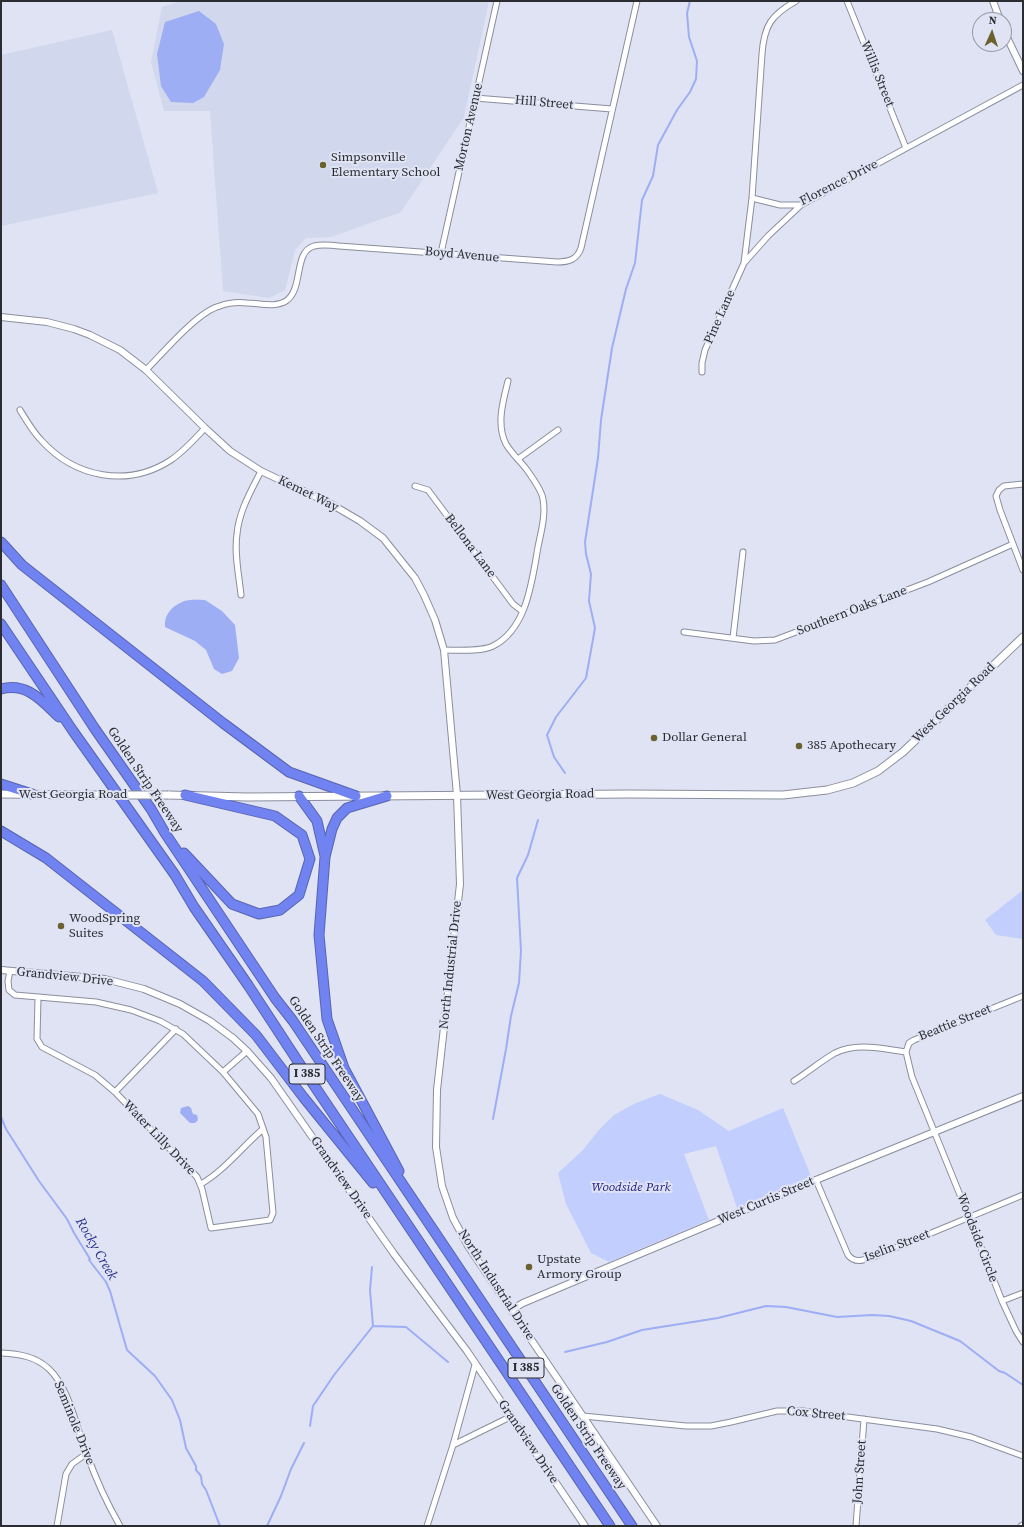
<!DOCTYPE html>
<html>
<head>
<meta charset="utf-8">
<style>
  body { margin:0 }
  #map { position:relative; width:1024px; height:1527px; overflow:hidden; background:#dfe3f3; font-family:"Source Serif 4",serif }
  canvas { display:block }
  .frame { position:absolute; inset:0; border:2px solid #2b2d33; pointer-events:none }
  .north { position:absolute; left:972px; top:12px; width:40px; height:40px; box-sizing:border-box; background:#dfe3f3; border:1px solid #979aa6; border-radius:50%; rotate:3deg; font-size:11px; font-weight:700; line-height:16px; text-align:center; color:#2b2d33 }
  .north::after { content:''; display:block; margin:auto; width:14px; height:18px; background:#6a612e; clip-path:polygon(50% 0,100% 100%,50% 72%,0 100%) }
</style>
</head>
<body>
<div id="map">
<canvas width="1024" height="1527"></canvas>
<div class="frame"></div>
<div class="north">N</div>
</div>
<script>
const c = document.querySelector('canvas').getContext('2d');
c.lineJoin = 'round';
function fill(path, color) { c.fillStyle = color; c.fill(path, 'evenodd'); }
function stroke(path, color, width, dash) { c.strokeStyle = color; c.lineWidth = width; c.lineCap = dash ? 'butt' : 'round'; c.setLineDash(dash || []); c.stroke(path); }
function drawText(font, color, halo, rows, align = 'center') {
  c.font = font + ' "Source Serif 4",serif'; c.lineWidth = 4; c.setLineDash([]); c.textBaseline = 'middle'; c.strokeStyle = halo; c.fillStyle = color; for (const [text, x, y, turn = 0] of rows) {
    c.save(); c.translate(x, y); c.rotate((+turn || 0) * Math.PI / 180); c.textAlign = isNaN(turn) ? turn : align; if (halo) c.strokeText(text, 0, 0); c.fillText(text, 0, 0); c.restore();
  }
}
const built = new Path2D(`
  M181,1H489L464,117L401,212L331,237L306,238L295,250L285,290L269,298L223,291L210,111H164L151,62L162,7Z
  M112,30L158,193L1,226V55Z`);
const green = new Path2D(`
  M1023,890V939L996,935L985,920Z
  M660,1094L698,1110L729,1131L783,1108L811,1176L737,1208L716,1146L684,1154L709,1220L609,1262L591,1253L566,1204L558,1173L583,1150L598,1131L614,1115L636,1103Z`);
const water = new Path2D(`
  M199,11L216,24L224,44L220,70L204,97L193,103L171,102L161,86L157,54L165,22Z
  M205,600L222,611L235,625L239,658L232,671L222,674L214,669L206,650L195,641L165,627C164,615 171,607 182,602C188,599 199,600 205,600Z
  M188,1106L191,1108L193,1114L197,1115L198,1120L195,1123H190L180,1113L181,1108Z`);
const stream = new Path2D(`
  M565,773L554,757L547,735L556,717L586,678L595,628L589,601L591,574L586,554L585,542L598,458L601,420L612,348L626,289L635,263L642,200L653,176L658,145L677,110L690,92L696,79L697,61L689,37L687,13L690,1
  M1,1117L6,1129L39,1181L67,1219L74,1233L90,1259L89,1260L106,1282L110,1291L127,1350L155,1376L172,1400L180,1420L186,1448L196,1466V1470L201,1476L202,1484L206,1490L220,1526
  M493,1119L506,1049L511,1016L519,983L521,951L517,878L528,855L538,820
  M373,1326L406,1327L448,1362
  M565,1352L607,1342L642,1330L718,1318L766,1306L786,1307L837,1317L872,1315L889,1316L911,1321L960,1341L999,1371L1005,1373L1023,1385
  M310,1426L313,1406L334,1375L373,1326L370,1290L372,1267
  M267,1526L281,1496L291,1469L304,1443`);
const minor = new Path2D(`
  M847,1L906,148
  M475,98L612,109
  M752,198L780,205H801L1023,85
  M441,253L497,1
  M744,263L768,236L801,205
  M146,370C163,353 198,311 220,306C228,303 238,302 247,303C259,303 275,308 286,301C304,289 293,252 314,246C322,244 331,245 339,246L557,262C568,262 577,260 581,248L637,1
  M702,372V363L705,350L744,263L752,198L762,54C764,26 771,15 796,1
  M20,410C26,420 33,432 41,440C75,478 128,488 171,460C184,451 195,439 205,428
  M518,459L558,430
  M1023,484L1004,486L999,490L996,496L1000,510L1023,570
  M415,486L428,490L513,604L522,611
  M241,595C239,575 234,554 237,534C239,511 251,491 261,471
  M684,632L754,641L775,640L928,582L1013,544
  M733,638L743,552
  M444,650C458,650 481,652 493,646C527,629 532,581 538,547C541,532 546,515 543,499C542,491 532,477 527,470C521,462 511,453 506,444C496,425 503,401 508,381
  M10,971L8,981L9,990L15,995L96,1002L131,1010L160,1021L183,1034L223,1072L258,1114L266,1137L273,1213L270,1220L211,1228L202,1189L197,1177L115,1092L95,1075L42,1047L37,1039L38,997
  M1023,996L914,1040L909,1043L906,1052L912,1077L969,1217L1002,1301L1016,1331L1023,1342
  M223,1072L247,1051
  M794,1081C808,1072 821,1061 835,1053C857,1042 883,1049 906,1052
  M115,1092L176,1029
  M816,1180L848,1255C856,1265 866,1259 876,1256L1023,1195
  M201,1184C225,1170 242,1147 263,1129
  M1002,1301L1023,1293
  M1,1353C19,1354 35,1356 49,1369C70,1389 76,1428 87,1454C95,1477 108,1505 120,1526
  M583,1416L686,1426H711L731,1422L777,1411H803L937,1429L971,1437L1023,1456
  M453,1445L510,1417
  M57,1526L66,1474L72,1464L86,1454
  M427,1526L453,1445L475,1365
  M856,1526L864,1419
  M1021,1526L1023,1525`);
const tertiary = new Path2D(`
  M993,1L1000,20
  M1004,31L1023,71
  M1,317L47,322L74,329L90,335L120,350L146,370L205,428L230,451L261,471L331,504L360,521L383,538L415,578L424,595L435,620L444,650L457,795L460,884L437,1090L436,1147L442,1186L453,1218L468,1246L657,1526
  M1,970L105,979L144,989L180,1004L210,1021L233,1038L247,1051L271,1078L394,1254L467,1351L585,1526
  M511,1310L523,1303L816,1180L1023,1096`);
const secondary = new Path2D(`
  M1,794L89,795
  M168,795L247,797L630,794L783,795L827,790L853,783L878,771L903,752L1023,637`);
const motorway = new Path2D(`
  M1,542L22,565L223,723L289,772L356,796
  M1,585L95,729L151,809L165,833L275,998L293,1021L632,1526
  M1,624L73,731L175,875L194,907L248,985L299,1063L610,1526
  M1,689C27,682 42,701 59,717
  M1,784L32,794
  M299,796L317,821L325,856
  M387,796L347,808L337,818L332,829L325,857L319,935L327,1019L344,1068L399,1171
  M1,831L46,858L203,981L256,1035L304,1098L373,1183
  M184,853L232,904L259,914L280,910L299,895L310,859L302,835L275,816L185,795`);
const secondaryBridge = new Path2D(`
  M89,795H168`);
const markers = [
  [323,165,4,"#6a612e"],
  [654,738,4,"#6a612e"],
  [799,746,4,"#6a612e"],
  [61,926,4,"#6a612e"],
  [529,1267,4,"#6a612e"]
];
const shields = [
  [307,1074,36],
  [526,1368,36]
];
const shieldNames = [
  ["I 385",307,1074],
  ["I 385",526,1368]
];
const streetNames = [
  ["Willis Street",877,74,68],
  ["Hill Street",544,103,5],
  ["Morton Avenue",469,127,-77],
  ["Florence Drive",839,183,-27],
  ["Boyd Avenue",462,255,5],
  ["Pine Lane",720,317,-66],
  ["Kemet Way",308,494,26],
  ["Bellona Lane",470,546,53],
  ["Southern Oaks Lane",852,611,-21],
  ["West Georgia Road",954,703,-44],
  ["Golden Strip Freeway",145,780,56],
  ["West Georgia Road",73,795],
  ["West Georgia Road",540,795,-1],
  ["North Industrial Drive",451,965,-84],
  ["Grandview Drive",65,977,6],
  ["Beattie Street",955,1023,-22],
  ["Golden Strip Freeway",326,1049,56],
  ["Water Lilly Drive",159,1138,46],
  ["Grandview Drive",341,1178,55],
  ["West Curtis Street",766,1201,-23],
  ["Woodside Circle",977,1238,69],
  ["Iselin Street",897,1246,-21],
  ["North Industrial Drive",496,1285,57],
  ["Cox Street",816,1414,5],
  ["Seminole Drive",74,1423,68],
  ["Golden Strip Freeway",588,1437,56],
  ["Grandview Drive",528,1442,56],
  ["John Street",860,1472,-86]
];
const poiNames = [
  ["Simpsonville",331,158],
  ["Elementary School",331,173],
  ["Dollar General",662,738],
  ["385 Apothecary",807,746],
  ["WoodSpring",69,919],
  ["Suites",69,934],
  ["Upstate",537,1260],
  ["Armory Group",537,1275]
];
const parkNames = [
  ["Woodside Park",631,1188]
];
const waterNames = [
  ["Rocky Creek",96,1249,60]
];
fill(built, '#d1d7ed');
fill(green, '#c2cefe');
fill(water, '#9eaef4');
stroke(stream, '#9eaef4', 2);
stroke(minor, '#8a8e9d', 7);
stroke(tertiary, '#8a8e9d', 8);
stroke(secondary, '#8a8e9d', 9);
stroke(motorway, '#5865ae', 11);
stroke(minor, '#fff', 5);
stroke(tertiary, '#fff', 6);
stroke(secondary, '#fff', 7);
stroke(motorway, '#7083f1', 9);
stroke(secondaryBridge, '#8a8e9d', 9, []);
stroke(secondaryBridge, '#fff', 7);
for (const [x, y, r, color] of markers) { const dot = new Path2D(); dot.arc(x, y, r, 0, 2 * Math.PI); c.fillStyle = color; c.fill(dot); stroke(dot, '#dfe3f3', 1.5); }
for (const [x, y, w] of shields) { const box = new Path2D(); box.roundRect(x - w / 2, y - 10, w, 20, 3); c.fillStyle = '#dfe3f3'; c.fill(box); stroke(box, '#2b2d33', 1); }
drawText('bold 12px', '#2b2d33', null, shieldNames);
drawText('13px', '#2b2d33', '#dfe3f3', streetNames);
drawText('13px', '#2b2d33', '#dfe3f3', poiNames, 'left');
drawText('italic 13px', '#212182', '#dfe3f3', parkNames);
drawText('italic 14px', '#2a2f90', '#dfe3f3', waterNames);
</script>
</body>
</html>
